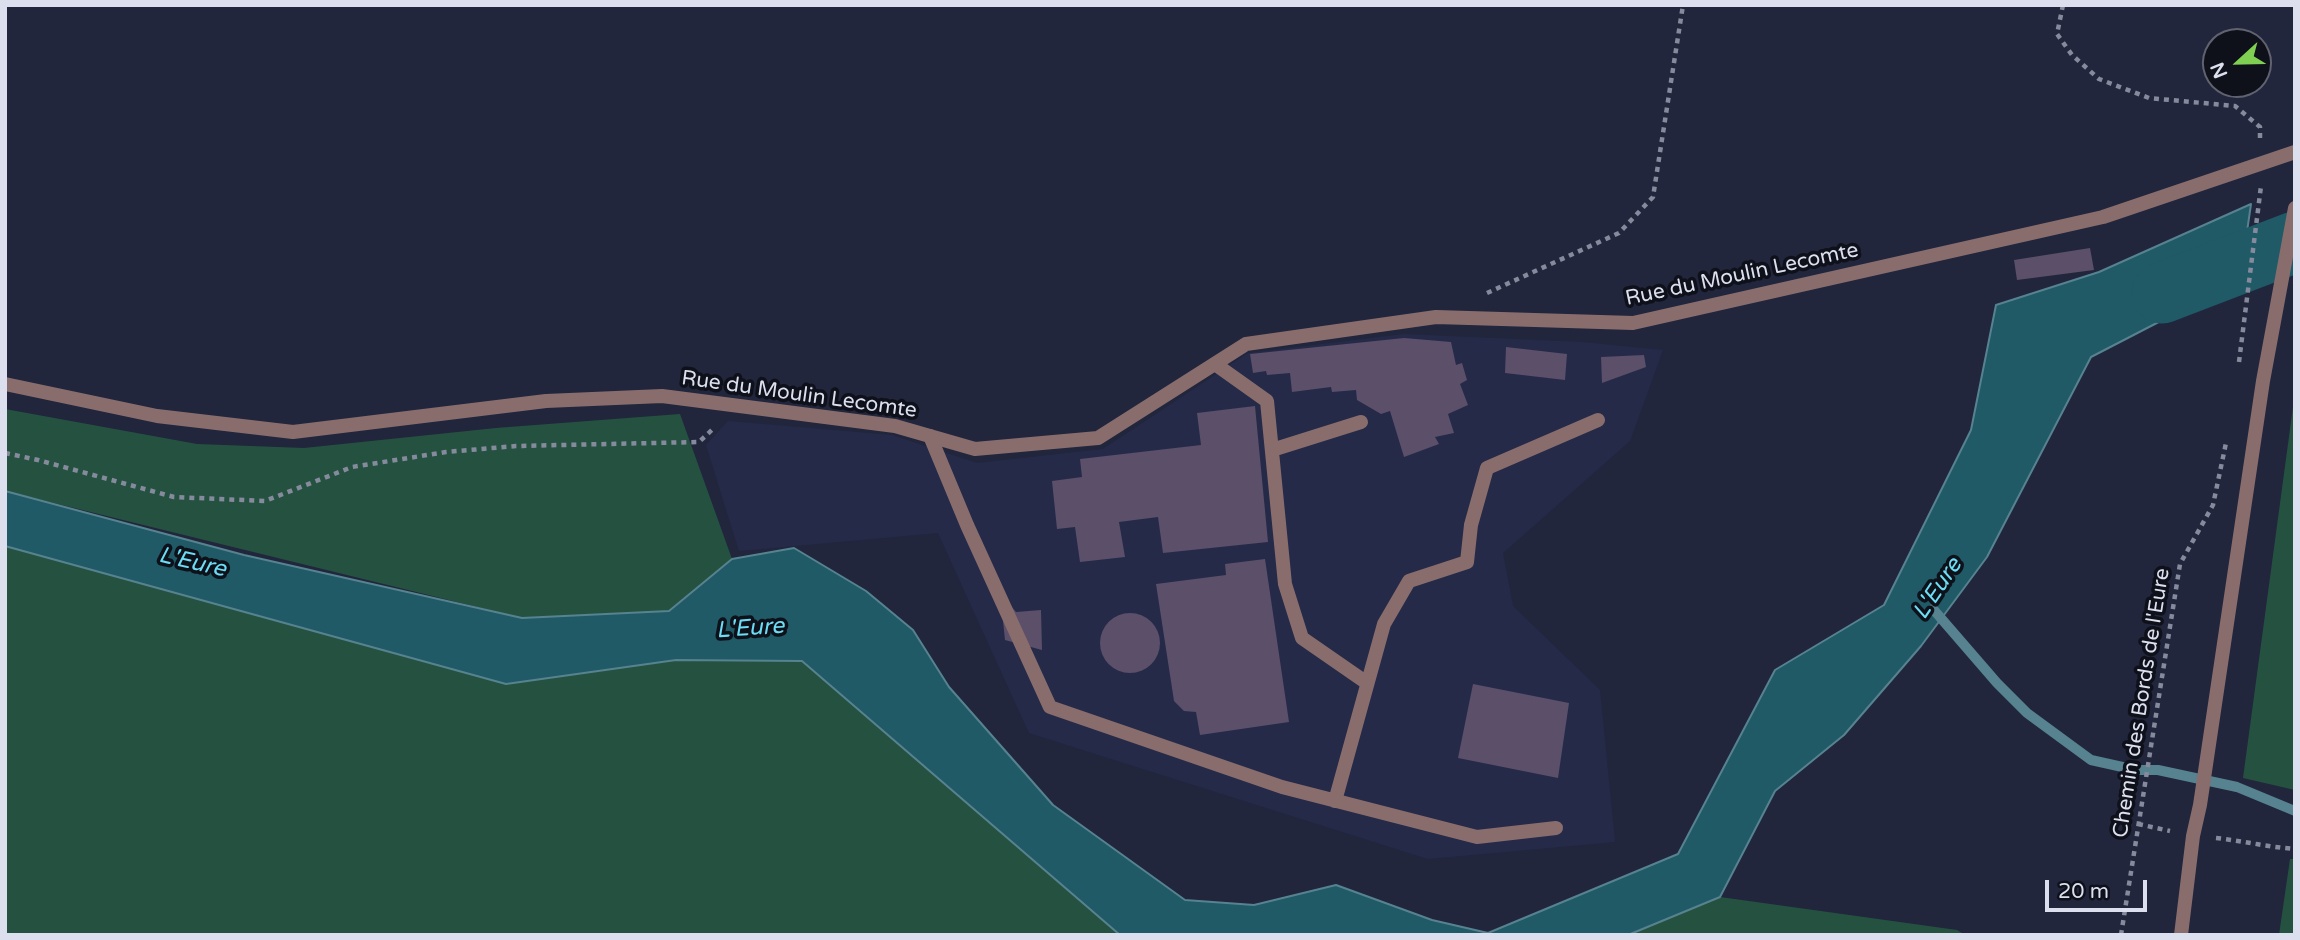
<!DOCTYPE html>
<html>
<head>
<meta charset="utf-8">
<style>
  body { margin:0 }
  #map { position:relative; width:2300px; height:940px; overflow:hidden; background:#21263d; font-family:"Varela Round",sans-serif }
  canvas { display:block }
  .frame { position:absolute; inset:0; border:7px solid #dbdfee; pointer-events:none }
  .north { position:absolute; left:2202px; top:28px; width:70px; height:70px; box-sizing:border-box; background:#0e101a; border:2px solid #60636f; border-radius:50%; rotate:248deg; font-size:19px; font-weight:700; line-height:28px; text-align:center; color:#dbdfee }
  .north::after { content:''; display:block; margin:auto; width:24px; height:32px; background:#7fd052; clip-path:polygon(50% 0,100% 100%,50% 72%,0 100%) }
  .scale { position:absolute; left:2045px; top:880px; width:102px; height:32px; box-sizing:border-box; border:4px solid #dbdfee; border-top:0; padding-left:9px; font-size:21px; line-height:24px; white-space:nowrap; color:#dbdfee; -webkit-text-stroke:5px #0e101a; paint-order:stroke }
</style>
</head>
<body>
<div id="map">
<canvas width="2300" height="940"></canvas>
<div class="frame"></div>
<div class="north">N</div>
<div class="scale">20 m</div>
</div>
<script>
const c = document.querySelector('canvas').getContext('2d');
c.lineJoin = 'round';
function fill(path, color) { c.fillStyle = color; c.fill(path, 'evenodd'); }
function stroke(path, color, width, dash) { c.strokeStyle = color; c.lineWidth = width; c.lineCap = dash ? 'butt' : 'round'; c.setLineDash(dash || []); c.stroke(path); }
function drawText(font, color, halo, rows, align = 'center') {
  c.font = font + ' "Varela Round",sans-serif'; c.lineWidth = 7; c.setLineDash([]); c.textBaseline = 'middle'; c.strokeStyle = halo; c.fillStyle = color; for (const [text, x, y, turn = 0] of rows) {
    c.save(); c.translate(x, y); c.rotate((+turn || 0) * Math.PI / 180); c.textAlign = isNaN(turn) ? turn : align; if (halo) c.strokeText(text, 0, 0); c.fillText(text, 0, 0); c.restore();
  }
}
const built = new Path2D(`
  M1403,334L1582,342L1663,350L1630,441L1503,553L1513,606L1600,690L1615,842L1428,859L1029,733L938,533L739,551L706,445L728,421L892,435L977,463L1103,449L1248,353Z`);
const green = new Path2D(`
  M2295,392V790L2243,778Z
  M5,409L197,444L304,448L496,428L680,414L732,559L669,611L522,618L5,491Z
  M5,546L506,684L676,660L802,661L1120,935H5Z
  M2290,859H2295V935H2279Z
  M1720,897L1957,930L1965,935H1628Z`);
const water = new Path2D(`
  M2251,204L2240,280L2091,357L1987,557L1921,646L1844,735L1775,791L1720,897L1628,935H1120L802,661L676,660L506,684L5,546V491L244,555L522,618L669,611L732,559L794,548L866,591L913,630L949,687L1053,805L1185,900L1254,905L1336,885L1432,920L1488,933L1678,854L1775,670L1884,605L1971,430L1996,305L2099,272Z`);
const stream = new Path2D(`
  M1933,609L1997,683L2027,713L2091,760L2136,770H2158L2237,787L2295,811`);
const river = new Path2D(`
  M2162,293L2295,242`);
const building = new Path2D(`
  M2090,248L2094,270L2017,280L2014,260Z
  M1404,338L1451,342L1456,365L1462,363L1467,380L1460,384L1468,405L1448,414L1454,433L1435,437L1439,444L1404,457L1390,411L1381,414L1357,400L1356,390L1332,392L1331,387L1292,392L1290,373L1267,375L1266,371L1253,373L1250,354Z
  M1506,347L1567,354L1565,380L1505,373Z
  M1644,355L1646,367L1602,383L1601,357Z
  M1255,406L1268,542L1163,553L1158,517L1119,522L1125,557L1080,562L1075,527L1057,529L1052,481L1082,477L1080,459L1201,445L1197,413Z
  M1265,559L1289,722L1200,735L1196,712L1184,711L1174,701L1156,584L1226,575L1225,564Z
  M1001,602L1010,605L1016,612L1041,610L1042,650L1005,640Z
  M1100 643a30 30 0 1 1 60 0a30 30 0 1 1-60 0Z
  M1473,684L1569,703L1558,778L1458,758Z`);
const path = new Path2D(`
  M2063,5L2057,34L2072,55L2099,79L2149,98L2235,106L2260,127V139
  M1487,293L1619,233L1653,197L1683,5
  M2239,362L2261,186
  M5,453L38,460L174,497L265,501L352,467L446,452L516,446L699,442L714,428
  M2138,824L2170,831
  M2216,838C2243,841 2268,847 2295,849
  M2121,935L2180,564L2213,505L2226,443`);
const service = new Path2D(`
  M1215,364L1267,401L1285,584L1302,638L1367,683
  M930,436L967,525L1050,707L1282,787L1477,837L1556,828
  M1272,450L1361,422
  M1335,801L1384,624L1409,581L1467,562L1471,525L1487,468L1598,420`);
const minor = new Path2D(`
  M5,384L157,416L293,432L546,401L662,396L895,426L975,449L1098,438L1246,344L1436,317L1633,323L2103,217L2295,152`);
const tertiary = new Path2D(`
  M2181,935L2193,836L2200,805L2263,381L2295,208`);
const streetNames = [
  ["Rue du Moulin Lecomte",1742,275,-12],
  ["Rue du Moulin Lecomte",799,395,8],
  ["Chemin des Bords de l'Eure",2142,703,-81]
];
const waterNames = [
  ["L'Eure",192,563,13],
  ["L'Eure",1938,589,-56],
  ["L'Eure",750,629,-4]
];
fill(built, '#252a48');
fill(green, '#255240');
fill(water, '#1f5a66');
stroke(water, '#57828f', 2);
stroke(stream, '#57828f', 10);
stroke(river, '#1f5a66', 61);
fill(building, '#5c4f69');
stroke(path, '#858a9c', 4.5, [5, 5]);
stroke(service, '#896d6d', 14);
stroke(minor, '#896d6d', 14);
stroke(tertiary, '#896d6d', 14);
drawText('21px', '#dbdfee', '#0e101a', streetNames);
drawText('italic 23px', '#6bddf5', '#0e101a', waterNames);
</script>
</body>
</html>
